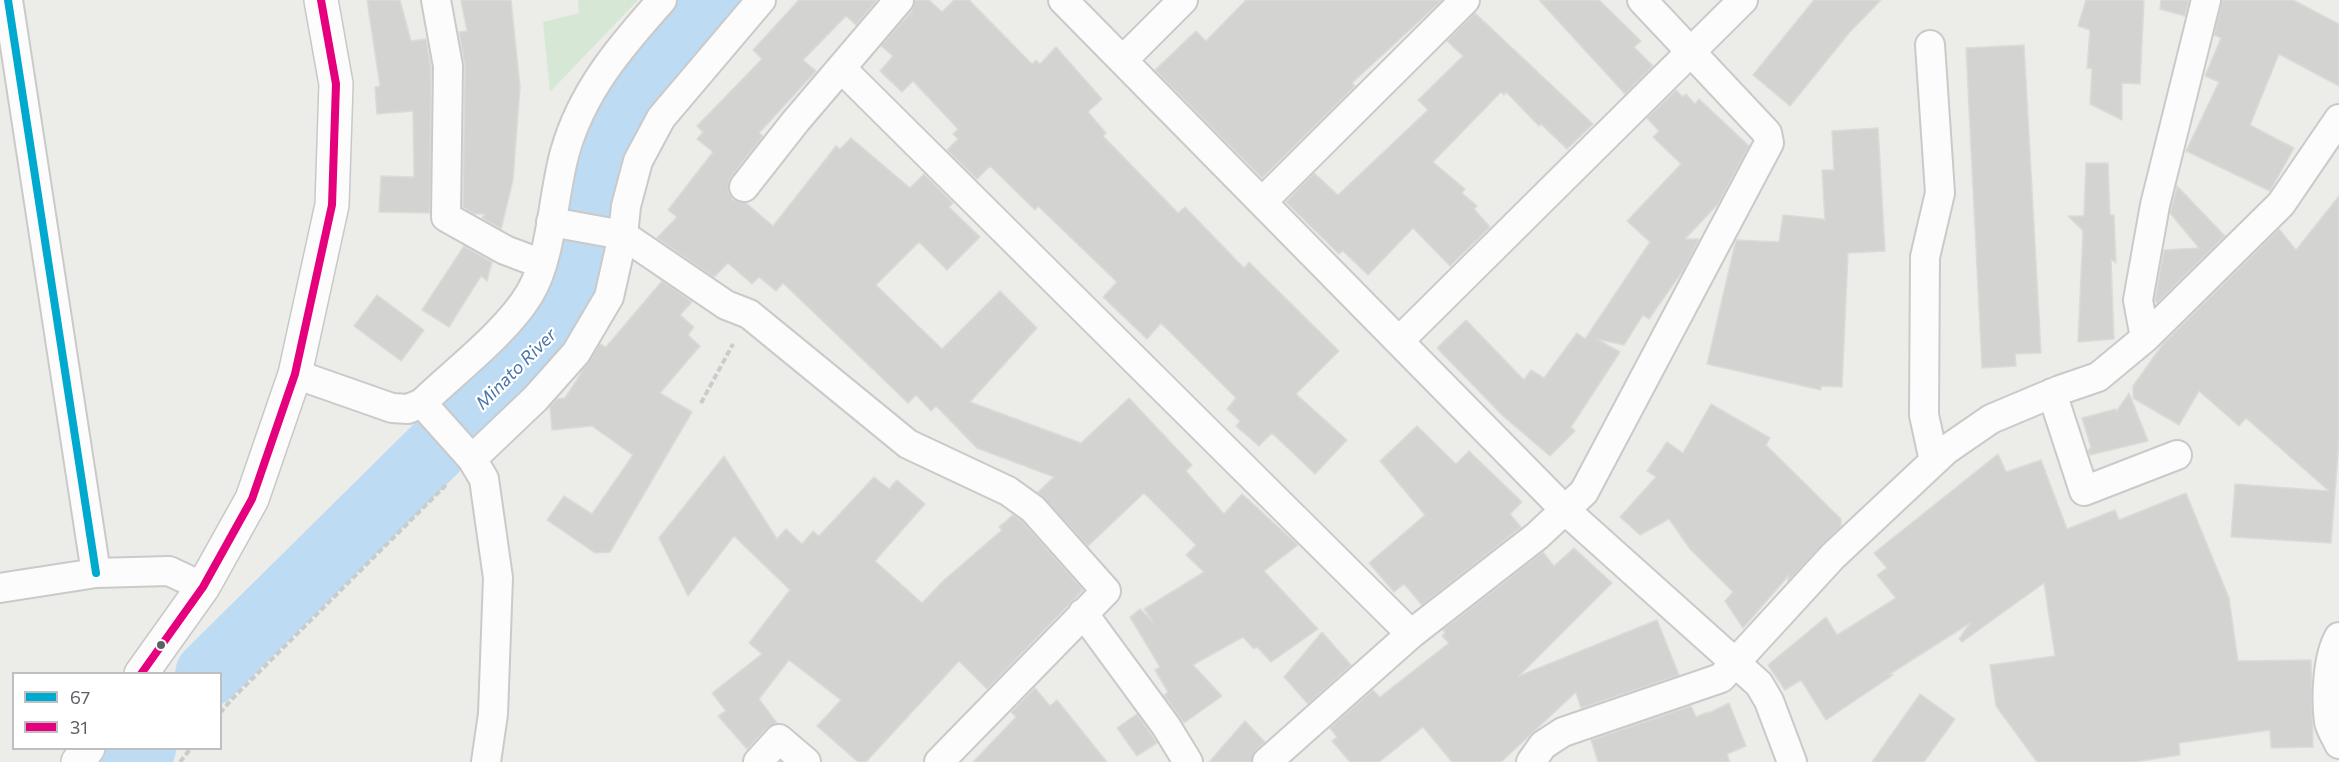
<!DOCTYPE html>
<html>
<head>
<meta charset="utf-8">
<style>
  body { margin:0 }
  #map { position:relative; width:2339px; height:762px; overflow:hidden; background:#ecece8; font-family:Commissioner,sans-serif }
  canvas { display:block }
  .legend { position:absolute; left:12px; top:672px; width:210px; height:78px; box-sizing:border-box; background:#fff; border:2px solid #bebfc1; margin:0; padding:8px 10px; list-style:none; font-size:18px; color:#5d6065 }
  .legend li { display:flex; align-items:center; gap:12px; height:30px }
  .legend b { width:30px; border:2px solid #bebfc1 }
</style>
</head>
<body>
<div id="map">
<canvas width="2339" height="762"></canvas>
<ul class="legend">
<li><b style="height:8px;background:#00a9ce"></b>67</li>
<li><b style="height:8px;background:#e5007d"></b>31</li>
</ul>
</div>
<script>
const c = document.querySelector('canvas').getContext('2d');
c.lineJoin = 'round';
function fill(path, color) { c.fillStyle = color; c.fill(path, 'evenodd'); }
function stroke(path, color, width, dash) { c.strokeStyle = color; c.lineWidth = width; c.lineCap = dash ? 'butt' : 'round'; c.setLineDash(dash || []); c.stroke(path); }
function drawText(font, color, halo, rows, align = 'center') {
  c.font = font + ' Commissioner,sans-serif'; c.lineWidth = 4.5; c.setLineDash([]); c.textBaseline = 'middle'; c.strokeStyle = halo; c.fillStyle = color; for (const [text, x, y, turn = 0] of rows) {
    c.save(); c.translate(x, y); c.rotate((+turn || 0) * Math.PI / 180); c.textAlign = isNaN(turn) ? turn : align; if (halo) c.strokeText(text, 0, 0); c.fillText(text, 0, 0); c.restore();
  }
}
const green = new Path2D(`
  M578,0H638L550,92L543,22L579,13Z`);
const river = new Path2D(`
  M208,674L570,316L599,207L630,108L720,0
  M133,762L143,748`);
const building = new Path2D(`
  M367,0H400L411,41L426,39L431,67L430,213L379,212L381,176L414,177L413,111L377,114L375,87L380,86Z
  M461,0H511L520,87L513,180L501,229L482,218L485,214H474L463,207L465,66L459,32L467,31Z
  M799,0H877L856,25L846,16L803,60L816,71L759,133L763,136L731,177L728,184L729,193L733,200L746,203L773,226L836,146L840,149L851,138L910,188L924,174L953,203L949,207L980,237L947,270L919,242L876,285L942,349L1000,291L1037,328L970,402L1081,443L1129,398L1192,465L1186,471L1224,514L1242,494L1298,545L1264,571L1318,629L1271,662L1257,647L1254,649L1243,637L1193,665L1222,696L1184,723L1164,695L1168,692L1155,670L1160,667L1130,617L1140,609L1153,622L1144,609L1204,572L1186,555L1196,545L1144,493L1088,546L1038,492L1054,477L977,448L936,406L931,411L916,395L908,403L783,283L776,291L759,277L752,284L728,263L714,277L657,238L677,217L668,210L713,152L697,139L703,132L697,126L762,59L753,50Z
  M915,0H929L942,12L954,0H969L1032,64L1036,60L1040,64L1056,47L1102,99L1088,112L1106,133L1103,136L1178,213L1185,207L1244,268L1249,262L1339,351L1296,394L1347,440L1315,474L1272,433L1259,446L1236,426L1240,421L1227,409L1236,398L1161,323L1147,339L1103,297L1117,282L1038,206L1035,210L990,166L977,179L947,150L958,139L953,134L958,129L913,81L902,92L880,71L893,56L881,46L912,11Z
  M1246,0H1442L1352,83L1355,86L1262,178L1155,70L1196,31L1206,41Z
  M1539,0H1599L1641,41L1634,47L1653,66L1625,94Z
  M1814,0H1881L1849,33L1790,106L1753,75Z
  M2086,0H2144L2140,84L2122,83V120L2090,104L2092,69L2087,68L2090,30L2078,26Z
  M2161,0H2189L2185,16L2160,9Z
  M2222,0H2293L2339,24V86L2279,54L2250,125L2294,148L2270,191L2186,151L2219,82L2205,76L2221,38L2214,35Z
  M1475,13L1593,124L1567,149L1541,124L1539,126L1506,92L1504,95L1501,92L1433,162L1465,189L1462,193L1477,206L1474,209L1490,227L1450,266L1413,228L1368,275L1343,251L1339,254L1286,202L1314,173L1338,195L1428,110L1418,100L1463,56L1447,41Z
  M2024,45L2041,353L2015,354L2016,366L1982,368L1966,48Z
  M1676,90L1683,97L1686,94L1695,104L1699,99L1749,146L1718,204L1685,239H1699L1684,269L1649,319L1643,315L1624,345L1597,339L1620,352L1571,427L1575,431L1550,456L1503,416L1437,348L1466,320L1524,380L1531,370L1544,378L1577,333L1585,339L1650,242L1627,221L1681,164L1653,137L1659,131L1647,118Z
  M1878,128L1885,251L1848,253L1842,387L1821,386V390L1707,364L1736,240L1779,242L1783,215L1823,219L1825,221L1822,170H1834L1832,131Z
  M2086,163H2108L2110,215H2114L2116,263L2111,259L2114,339L2078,342L2083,231L2068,216H2084Z
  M2177,186L2225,236L2157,303L2155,300L2164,250L2199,248L2170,213Z
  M2339,196V440L2331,543L2231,537L2235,484L2329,491L2246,418L2239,426L2199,391L2179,425L2133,398V386L2163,344L2279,229L2296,250Z
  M464,246L492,262L487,281L481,276L449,327L422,310Z
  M662,281L692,302L680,315L694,327L688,335L700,346L660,393L692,412L610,552L595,553L547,520L564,496L592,514L633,455L592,426L552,430L550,407L557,399L565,398L600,344L606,347Z
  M377,295L424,330L401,361L354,326Z
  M2129,393L2148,441L2090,455L2088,451L2091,447L2082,418L2116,409V412Z
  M1711,404L1770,438L1766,445L1841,519V526L1788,581L1789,575L1743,628L1725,601L1733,592L1690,549L1669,519L1640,535L1620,517L1656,477L1647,471L1667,442L1683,453Z
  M1417,426L1456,464L1469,451L1522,502L1510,514L1521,527L1422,605L1404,584L1394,592L1369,563L1425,515L1380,461Z
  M1998,454L2006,472L2041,460L2067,529L2115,510L2119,520L2186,493L2229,598L2238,661L2311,660L2313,747L2271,748L2270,730L2179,743L2180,755L2134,762H2037L1996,706L1990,665L2055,656L2044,583L1962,642L1959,639L1970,623L1890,674L1893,675L1826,720L1801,680L1785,690L1768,665L1826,617L1837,635L1896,598L1877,575L1887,568L1874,553Z
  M724,456L777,539L786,529L802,544L813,531L819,536L874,477L889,489L897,480L925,504L875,561L922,603L943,581L1002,530L999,527L1013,515L1022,521L1083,590L987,689L959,661L866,762H858L817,726L841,700L789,660L759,699L777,723L767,728L747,749L718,716L726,711L712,693L762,654L749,643L790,590L734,536L688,596L659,538Z
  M1574,548L1612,583L1519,676L1657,620L1679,675L1581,708L1576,692L1501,762H1452L1423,727L1379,762H1350L1332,741L1337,737L1330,728L1373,690L1380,697L1449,643L1442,636L1445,633L1443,630L1543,552L1554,566Z
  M1322,632L1351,665L1308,704L1284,677Z
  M1035,688L1050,706L1057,700L1107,762H973L1016,717L1011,712Z
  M1920,694L1955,719L1924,762H1872Z
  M1729,703L1746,746L1727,754L1730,762H1598L1591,740L1691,706L1696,717L1708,712L1709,713Z
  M1137,714L1157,743L1137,756L1117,728Z
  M1245,721L1265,742L1256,750L1251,762H1209Z`);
const path = new Path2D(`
  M701,403L733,344
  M220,713L232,699L448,483
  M180,762L191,748`);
const street = new Path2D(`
  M8,0L96,573
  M436,0L448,66L446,217L505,250L542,264
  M1063,0L1565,510L1759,684L1769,701L1792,762
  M1930,45L1940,193L1925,257L1924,415L1934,461
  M1123,60L1183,0
  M841,68L1411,634
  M744,187L795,122L899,0
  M1262,202L1465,0
  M551,222L623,235L726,305L749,314L908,444L1008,491L1033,509L1106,591L939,762
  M2145,338L2138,300L2155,205L2206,0
  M1399,341L1743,0
  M295,374L392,408L408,409L422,403C454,372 508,331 530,293C552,257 553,193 565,152C582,91 621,46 662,0
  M2052,393L2084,491L2177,455
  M422,403L472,459L484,479L498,578L493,714L486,762
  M472,459L535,399L576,353L609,297L623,235L626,206L638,161L661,118L761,0
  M0,588L96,573L169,571L203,587
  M1083,613L1166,726L1188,762
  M2339,637C2327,658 2326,699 2329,722C2331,730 2336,737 2339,744
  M758,762L779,739L806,762
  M1267,762L1411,634L1537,536L1584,492L1769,143L1767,133L1642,0
  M1531,762L1543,745L1563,732L1721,678L1833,556L1946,450L1991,419L2060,390L2098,377L2145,338L2281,204L2339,119`);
const secondary = new Path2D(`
  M141,674L203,587L252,499L295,374L332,205L336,84L321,0
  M78,762L88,748`);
const bus1 = new Path2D(`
  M8,0L96,573`);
const bus2 = new Path2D(`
  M141,674L203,587L252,499L295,374L332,205L336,84L321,0`);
const markers = [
  [161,645,5,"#5d6065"]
];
const waterNames = [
  ["Minato River",516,369,-45]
];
fill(green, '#d6e8d5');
stroke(river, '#bedbf4', 66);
fill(building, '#d3d3d1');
stroke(building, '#dcdbd7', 1.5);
stroke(street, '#c9cac9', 32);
stroke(secondary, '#c8c8c8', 36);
stroke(path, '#c8cdcb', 4, [6, 3]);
stroke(street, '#fcfcfc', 28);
stroke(secondary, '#fcfcfc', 33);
stroke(bus1, '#00a9ce', 8);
stroke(bus2, '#e5007d', 8);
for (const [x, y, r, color] of markers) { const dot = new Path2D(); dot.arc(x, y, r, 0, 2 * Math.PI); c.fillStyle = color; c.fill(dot); stroke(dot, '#fff', 2); }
drawText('italic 18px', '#4975aa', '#fff', waterNames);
</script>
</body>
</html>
